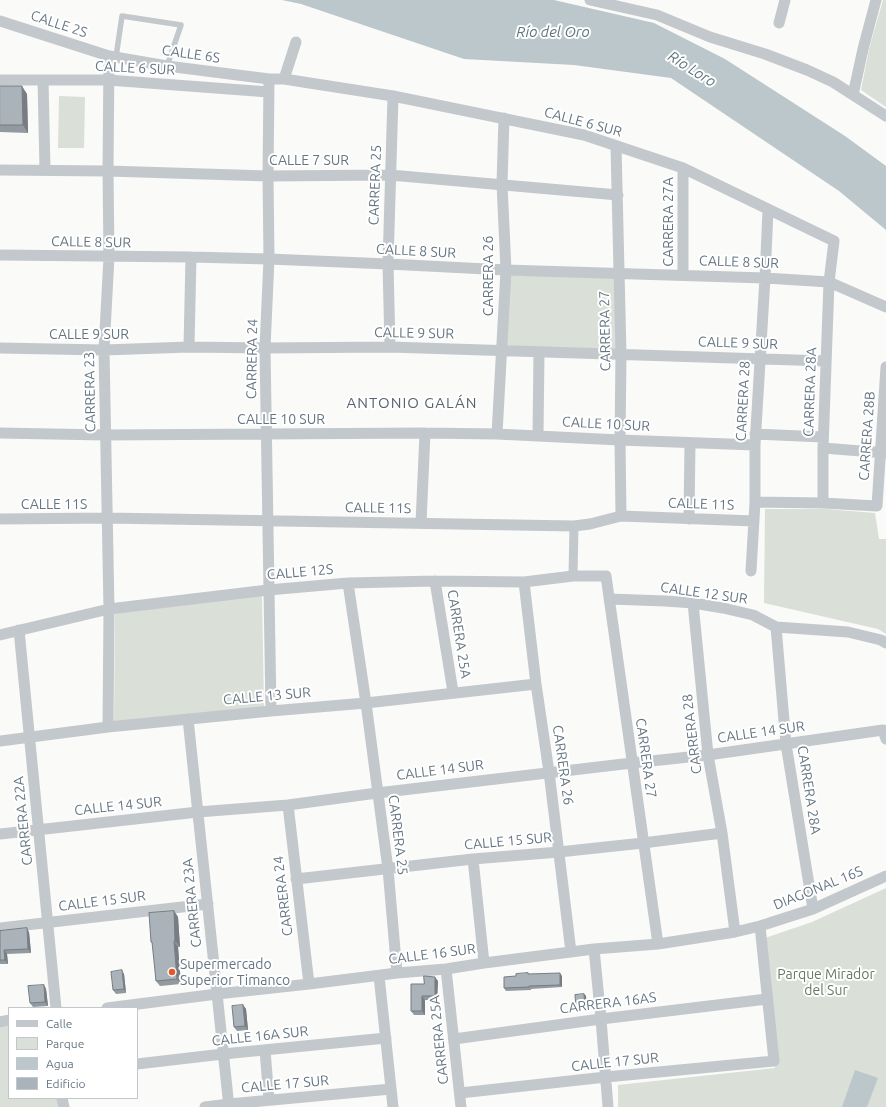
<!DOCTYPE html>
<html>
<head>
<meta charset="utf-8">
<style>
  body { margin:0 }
  #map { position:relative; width:886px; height:1107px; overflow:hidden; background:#fafaf8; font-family:Ubuntu,sans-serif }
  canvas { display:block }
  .legend { position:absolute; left:8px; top:1007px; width:130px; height:92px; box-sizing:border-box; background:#fff; border:1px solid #c1c8cd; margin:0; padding:5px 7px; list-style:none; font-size:12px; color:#657683 }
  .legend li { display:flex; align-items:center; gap:8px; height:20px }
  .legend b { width:20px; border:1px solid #c1c8cd }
</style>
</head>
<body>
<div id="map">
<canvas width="886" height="1107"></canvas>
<ul class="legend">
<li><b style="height:5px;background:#c3c8cc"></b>Calle</li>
<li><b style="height:11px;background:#dadfd7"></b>Parque</li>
<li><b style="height:11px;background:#bbc7cb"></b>Agua</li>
<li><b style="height:11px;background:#aab3b9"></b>Edificio</li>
</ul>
</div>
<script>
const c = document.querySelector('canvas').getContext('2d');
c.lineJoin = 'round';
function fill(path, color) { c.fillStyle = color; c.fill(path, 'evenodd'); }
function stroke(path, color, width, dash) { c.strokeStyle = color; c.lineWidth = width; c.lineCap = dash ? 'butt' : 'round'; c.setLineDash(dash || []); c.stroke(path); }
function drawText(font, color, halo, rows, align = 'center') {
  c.font = font + ' Ubuntu,sans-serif'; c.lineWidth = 4; c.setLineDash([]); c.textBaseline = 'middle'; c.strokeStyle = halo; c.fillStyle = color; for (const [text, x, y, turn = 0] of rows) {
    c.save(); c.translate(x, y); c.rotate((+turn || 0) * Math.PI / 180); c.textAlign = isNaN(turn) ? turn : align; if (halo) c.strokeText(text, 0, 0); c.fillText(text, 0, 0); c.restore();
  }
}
const green = new Path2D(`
  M883,0H886V107L861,90L869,49Z
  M59,96L85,97L84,148H58Z
  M506,270L619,274L621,354L502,351Z
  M765,509H826L875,513L879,539H886V634L878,629L764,603Z
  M262,595L264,707L114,722L115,613Z
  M886,888V1107H618V1085L775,1068L762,939L812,922Z
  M9,1023V1098H58L60,1107H0V1024Z`);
const water = new Path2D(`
  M282,0H554L654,23L725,59L845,136L886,166V230L839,191L671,78L574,65L464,59L301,4Z
  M855,1070L878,1078L867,1107H842Z`);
const service = new Path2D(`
  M116,57L122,16L181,25L167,66`);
const pedestrian = new Path2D(`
  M573,576L574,526`);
const minor = new Path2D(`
  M590,0L657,15L710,37L765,54L807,70L833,82L886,116
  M0,21L109,56L167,66L269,79H284L393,96L584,135L683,168L834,241L829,282L823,448V503
  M779,23L785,0
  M269,79L268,176L269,259L265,348L271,711
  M284,79L296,42
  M0,80H108L269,92
  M43,80L45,170
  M853,95L863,49L876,0
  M616,146L621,354L620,440L621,516
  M683,168V275
  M0,170L108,171L268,176L390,175L618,195
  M0,255L191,257L269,259L388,264L506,270L765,278L829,282L886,307
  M189,347L191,257
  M390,347L388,264L393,96
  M0,348L104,350L189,347L265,348L390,347L826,361
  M0,433L105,435L425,433L497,434L620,440L755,445
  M497,434L506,270L502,184L504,118
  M755,434L823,437
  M538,435L539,352
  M823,448L886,453
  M755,502L823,503L877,506L886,367
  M0,519L107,518L574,526L590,524L621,516L754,521
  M689,519L690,443
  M421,523L425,433
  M751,571L755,502V445L765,278L768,210
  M435,581L453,692
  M524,582L536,684L549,772L571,952
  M348,583L366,703L388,869L397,973
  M609,599L665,601L693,603L723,608L753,615L776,627L848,632L881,640L886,643
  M693,603L708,755L722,833L735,932
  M776,627L786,744L813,909
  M19,630L56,1008
  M0,635L109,609L268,590L348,583L435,581L524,582L573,576H606L658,944
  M188,719L229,1107
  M108,727L109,609L104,350L109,257L108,171L109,56
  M0,741L108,727L271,711L366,703L536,684
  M288,805L309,984
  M0,834L198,812L288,805L377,793L632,763L708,755L883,730L886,739
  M473,859L484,963
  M296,879L473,859L559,852L643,843L722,833
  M0,928L208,904
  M594,949L601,1019L608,1107
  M446,969L461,1107
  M379,976L393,1107
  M107,1008L217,994L309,984L397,973L446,969L484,963L594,949L658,944L735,932L760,926L813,909L886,876
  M0,1022L9,1020
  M454,1039L601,1019L767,999
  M265,1050L269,1100
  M137,1064L223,1054L386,1038
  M460,1093L606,1077L774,1061L760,926
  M62,1098L64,1107
  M205,1107L229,1104L391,1089`);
const wall = new Path2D(`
  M0,86L27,94L28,133L0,132Z
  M174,911L178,917L180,947H178L181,984L160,986L156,981L153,944L151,942Z
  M0,931L29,932L31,953L7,954L8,964H0Z
  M528,973L529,974L562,976V987L531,989V990L506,991L504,988L516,976Z
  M124,974L126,993L116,994L113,990Z
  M438,981L437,1000H425V1015H414L411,1011L424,984Z
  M44,985L46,989L48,1006L33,1007L30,1003Z
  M584,994L586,996L587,1008L577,1009L576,1007Z
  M243,1005L246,1009L248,1030L237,1031L234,1027Z`);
const shadedWall = new Path2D(`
  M22,86L27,94L28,133L23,125Z
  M174,911L178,917L180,947L175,941Z
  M27,928L29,932L31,953L28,949Z
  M174,941L178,947L181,984L177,979Z
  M4,950L7,954L8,964L5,960Z
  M122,970L124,974L126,993L124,989Z
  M560,973L562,976V987L560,985Z
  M435,977L438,981L437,1000L435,996Z
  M44,985L46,989L48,1006L45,1002Z
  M584,994L586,996L587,1008L585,1006Z
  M422,996L425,1000V1015L422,1011Z
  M243,1005L246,1009L248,1030L245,1026Z`);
const building = new Path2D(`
  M0,86H22L23,125H0Z
  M174,911L175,941H174L177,979L156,981L152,942H151L149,913Z
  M27,928L28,949L4,950L5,960H0V931Z
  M122,970L124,989L113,990L111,972Z
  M528,973V974L560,973V985L529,986V987L504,988V977L516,976V974Z
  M424,976L435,977V996H422V1011H411V984H424Z
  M44,985L45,1002L30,1003L28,986Z
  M584,994L585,1006L576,1007L575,995Z
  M243,1005L245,1026L234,1027L232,1006Z`);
const markers = [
  [172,972,4,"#e4572e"]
];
const streetNames = [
  ["CALLE 2S",59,24,18],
  ["CALLE 6S",191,54,8],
  ["CALLE 6 SUR",135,68,3],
  ["CALLE 6 SUR",583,122,15],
  ["CALLE 7 SUR",309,160],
  ["CARRERA 25",375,185,-88],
  ["CARRERA 27A",668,222,-90],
  ["CALLE 8 SUR",91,242,1],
  ["CALLE 8 SUR",416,251,3],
  ["CALLE 8 SUR",739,262,2],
  ["CARRERA 26",488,276,-90],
  ["CARRERA 27",605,331,-91],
  ["CALLE 9 SUR",414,333,1],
  ["CALLE 9 SUR",89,334],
  ["CALLE 9 SUR",738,343,2],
  ["CARRERA 24",252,359,-89],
  ["CARRERA 23",90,392,-91],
  ["CARRERA 28A",810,392,-88],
  ["CARRERA 28",743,401,-87],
  ["CALLE 10 SUR",281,419],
  ["CALLE 10 SUR",606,424,3],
  ["CARRERA 28B",867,436,-86],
  ["CALLE 11S",54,504],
  ["CALLE 11S",701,504,2],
  ["CALLE 11S",378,508,1],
  ["CALLE 12S",300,572,-5],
  ["CALLE 12 SUR",704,593,8],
  ["CARRERA 25A",459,634,81],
  ["CALLE 13 SUR",267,696,-5],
  ["CALLE 14 SUR",761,732,-8],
  ["CARRERA 28",692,734,-97],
  ["CARRERA 27",646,758,82],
  ["CARRERA 26",563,765,82],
  ["CALLE 14 SUR",440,770,-7],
  ["CARRERA 28A",809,790,81],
  ["CALLE 14 SUR",118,806,-6],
  ["CARRERA 22A",23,821,-96],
  ["CARRERA 25",398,835,83],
  ["CALLE 15 SUR",508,841,-5],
  ["DIAGONAL 16S",818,888,-22],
  ["CARRERA 24",283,896,-97],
  ["CALLE 15 SUR",102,901,-7],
  ["CARRERA 23A",192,903,-96],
  ["CALLE 16 SUR",432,954,-7],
  ["CARRERA 16AS",608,1003,-7],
  ["CALLE 16A SUR",260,1036,-6],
  ["CARRERA 25A",439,1040,-96],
  ["CALLE 17 SUR",615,1062,-6],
  ["CALLE 17 SUR",285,1084,-5]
];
const poiNames = [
  ["Supermercado",180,964],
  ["Superior Timanco",180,980]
];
const parkNames = [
  ["Parque Mirador",826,974],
  ["del Sur",826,990]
];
const waterNames = [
  ["Río del Oro",553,32],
  ["Río Loro",692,69,32]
];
const neighbourhoodNames = [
  ["ANTONIO GALÁN",412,403]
];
fill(green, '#dadfd7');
fill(water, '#bbc7cb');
stroke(service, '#c3c8cc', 5.5);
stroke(pedestrian, '#c3c8cc', 9);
stroke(minor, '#c3c8cc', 11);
fill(wall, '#929a9f');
fill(shadedWall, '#777d82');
fill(building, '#aab3b9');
stroke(building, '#777d82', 1);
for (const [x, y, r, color] of markers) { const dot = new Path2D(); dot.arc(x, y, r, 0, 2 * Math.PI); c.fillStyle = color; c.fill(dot); stroke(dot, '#fff', 1.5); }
drawText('14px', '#657683', '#fff', streetNames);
drawText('14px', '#657683', '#fff', poiNames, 'left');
drawText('14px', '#687a64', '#fff', parkNames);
drawText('italic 15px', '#60757c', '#fff', waterNames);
c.letterSpacing = '1px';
drawText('15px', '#57646e', '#fff', neighbourhoodNames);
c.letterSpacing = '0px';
</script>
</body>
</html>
